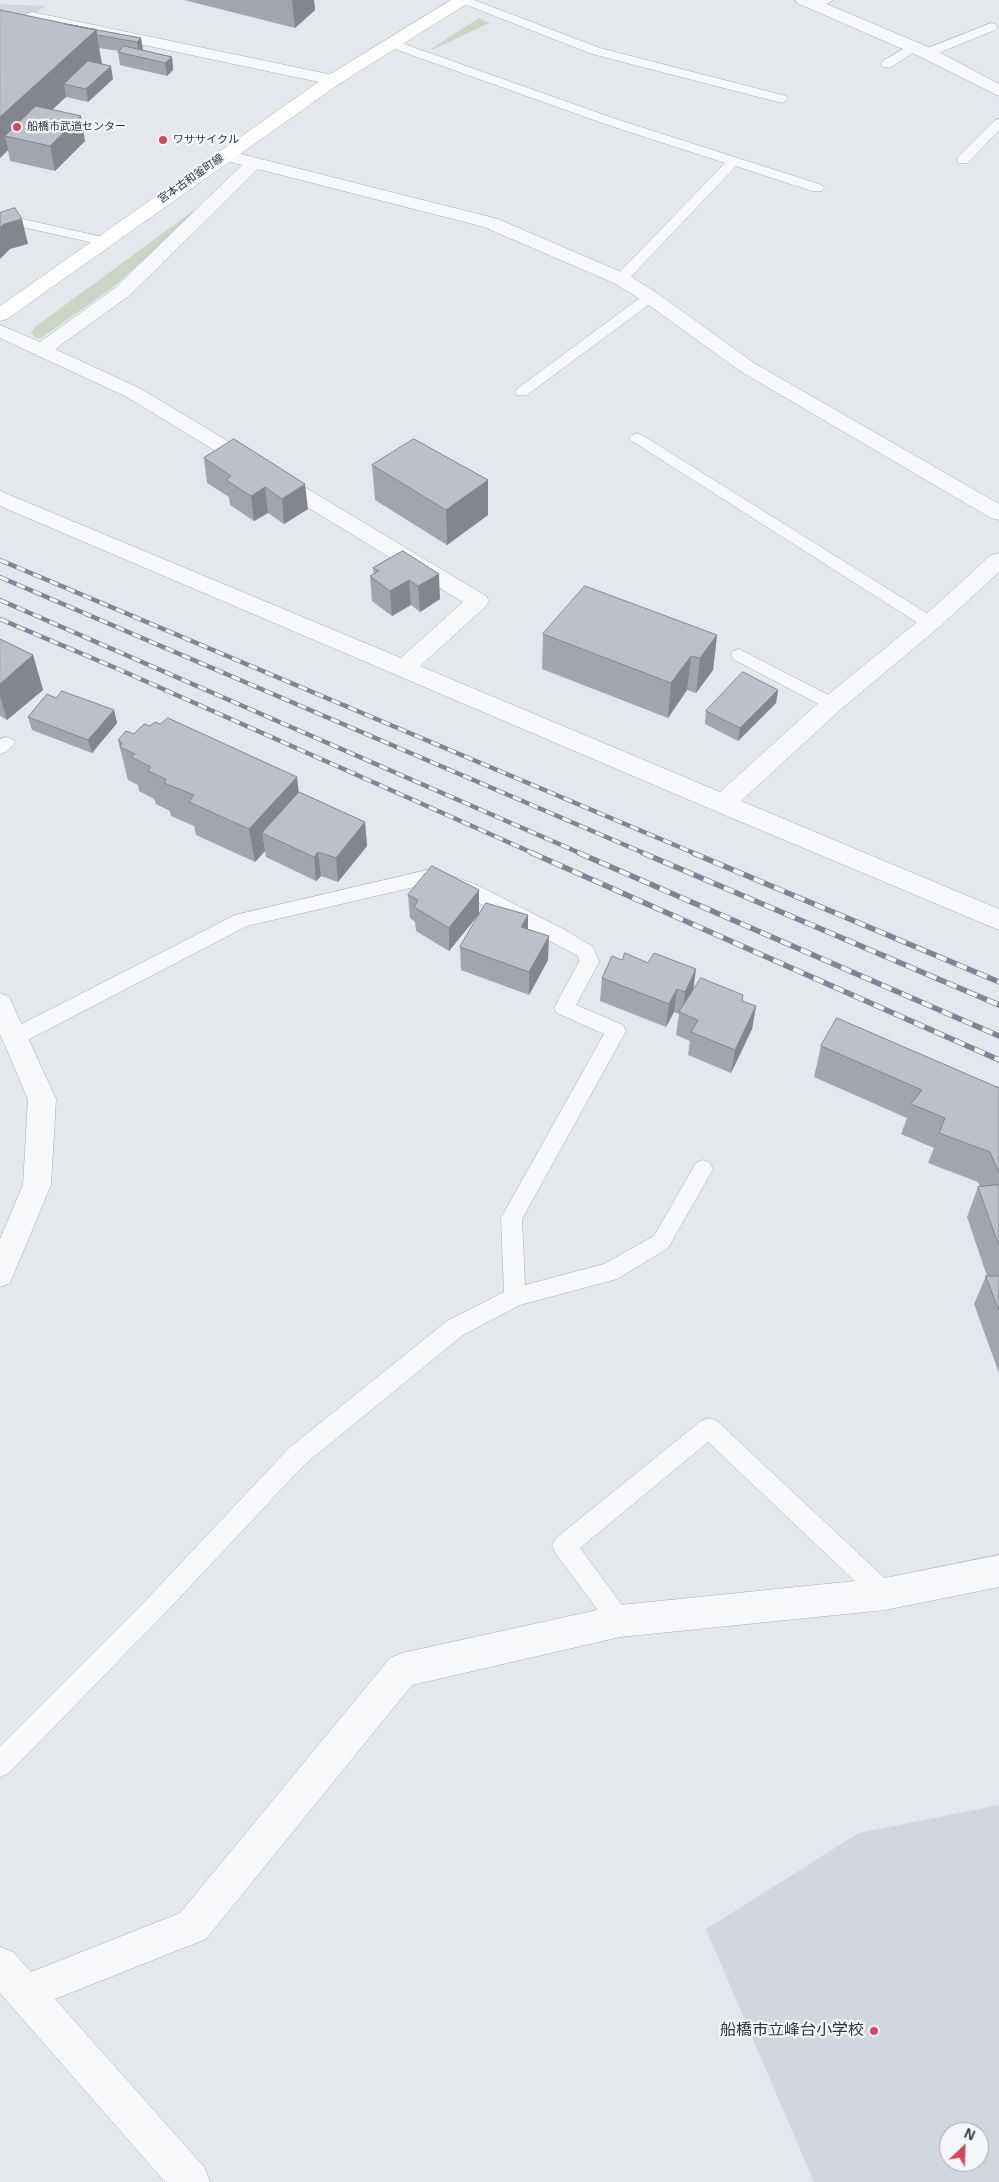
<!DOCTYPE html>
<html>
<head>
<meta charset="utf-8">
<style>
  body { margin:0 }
  #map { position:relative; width:999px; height:2182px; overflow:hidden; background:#e4e7ec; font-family:Arial,sans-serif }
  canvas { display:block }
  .north { position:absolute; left:939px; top:2122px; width:50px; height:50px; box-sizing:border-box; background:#f4f6f9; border:1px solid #a4a8b1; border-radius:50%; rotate:24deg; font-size:14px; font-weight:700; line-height:20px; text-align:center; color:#2b3445 }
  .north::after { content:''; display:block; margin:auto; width:18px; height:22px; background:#d1495b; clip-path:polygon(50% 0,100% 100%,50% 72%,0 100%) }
</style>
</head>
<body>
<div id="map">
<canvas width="999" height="2182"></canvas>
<div class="north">N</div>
</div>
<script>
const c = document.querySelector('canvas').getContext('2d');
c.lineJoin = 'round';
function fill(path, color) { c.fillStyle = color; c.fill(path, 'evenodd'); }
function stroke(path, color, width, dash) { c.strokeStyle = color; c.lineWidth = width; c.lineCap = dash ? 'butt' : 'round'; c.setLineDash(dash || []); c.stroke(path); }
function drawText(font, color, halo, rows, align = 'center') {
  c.font = font + ' Arial,"Noto Sans JP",sans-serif'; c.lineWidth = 4.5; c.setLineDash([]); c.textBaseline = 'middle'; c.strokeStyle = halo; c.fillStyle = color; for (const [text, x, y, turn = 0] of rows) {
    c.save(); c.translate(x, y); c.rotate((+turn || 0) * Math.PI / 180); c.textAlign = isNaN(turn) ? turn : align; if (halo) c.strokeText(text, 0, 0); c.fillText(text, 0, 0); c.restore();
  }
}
const built = new Path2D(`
  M0,4L45,6L0,41Z
  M999,1805V2182H814L706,1929L859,1833ZM949,2132H979V2162H949Z`);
const green = new Path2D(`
  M479,18L489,23L434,49H431Z
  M193,211L195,212L194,215L112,288L41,338H36L31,333L35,327Z`);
const lane = new Path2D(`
  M457,0H474L600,48L786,96L788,99L782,103L592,54L459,2Z
  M818,0H834L820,7H812L810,5Z
  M991,23L995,24L997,27L995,30L931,56H923L921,53L923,50Z
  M390,39L616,119L822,185L824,188L822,191H812L736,166L626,282H616L614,279L616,276L725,163L608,125L386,46L384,43L386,40Z
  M913,43L919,47L917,50L891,67H883L881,64L883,61Z
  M999,119V130L968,163H958L957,160L958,157L995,120Z
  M0,214L103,237L110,241L103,245L0,222Z
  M650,293L657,297L655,300L527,395H517L515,392L517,389L645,294Z
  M637,433L642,435L936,619L938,623L936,627L930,629L924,627L632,441L629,438L632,435Z
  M739,649L838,700L841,704L838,708L832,710L826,708L733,659L731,655L733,651Z
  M6,737L12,739L15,743L6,752L0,754V739Z
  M427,870L449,875L477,885L565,930L593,947L599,962L576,1005L623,1025L626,1031L522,1219L525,1285L604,1264L654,1236L696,1163L703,1160L710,1163L713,1169L668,1248L617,1279L520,1305L463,1335L305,1464L165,1613L9,1773L0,1777V1746L149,1597L289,1448L447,1321L504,1292L501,1218L604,1034L557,1013L554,1008L579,962L578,956L464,895L445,888L427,884L247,926L22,1043L15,1045L8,1043L5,1037L8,1031L235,915Z
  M709,1418L717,1421L893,1586L897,1594L893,1602L885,1606L877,1602L708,1442L580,1548L628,1613L632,1621L628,1629L620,1633L612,1629L556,1554L552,1546L556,1538L701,1421Z`);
const street = new Path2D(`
  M795,0H817L933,49L999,84V96L921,57L797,3Z
  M32,12L333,75L339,76L341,80L339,84L333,85L26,20L24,17L26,14Z
  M225,150L498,219L628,275L657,293L754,363L999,504V520L991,518L740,371L643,301L614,283L484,227L258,169L129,296L55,349L141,389L486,596L489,601L486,606L420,666L720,792L824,698L922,618L991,555L999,553V572L938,628L840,710L741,801L999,909V930L713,810L0,506V491L401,658L463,602L127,397L0,338V325L40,342L115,288L242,165L219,159L216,155L219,151Z
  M0,993L9,997L56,1099L51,1185L10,1283L0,1287V1239L23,1185L28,1099L0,1034Z
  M999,1555V1587L885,1610L620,1637L412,1685L206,1939L55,1999L205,2168L210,2182H165L0,1993V1947L13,1952L31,1972L180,1913L390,1658L402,1653L620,1605L885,1578Z`);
const secondary = new Path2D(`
  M451,0H470L468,3L339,84L7,319L0,321V306L327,76Z`);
const railFar1 = new Path2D(`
  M0,560L696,854
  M0,577L646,854
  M0,600L582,854
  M0,619L118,669L535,854`);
const rail = new Path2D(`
  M532,853L999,1060
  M579,853L999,1036
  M643,853L999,1005
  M693,853L999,982`);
const wall = new Path2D(`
  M184,0H314L315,10L295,28Z
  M0,10L65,24L141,38L143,50L172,57L173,70L167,76L120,65L118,52L119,51L99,48L101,64L113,79L88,102L66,97L52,110L85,141L55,171L10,161L8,150L0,158Z
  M234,439L308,509L284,524L268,513L254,521L230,505L229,497L207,483L204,458Z
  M372,465L488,515L447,545L375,500Z
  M403,551L440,599L420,612L411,605L392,616L372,601L370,576L374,574L373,568Z
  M543,634L717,635L713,670L696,693L687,690L668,718L542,669Z
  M0,639L33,655L43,690L7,720L0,716Z
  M778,690L776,703L738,741L705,724L706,711Z
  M56,698L114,710L117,723L92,753L32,730L28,717Z
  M118,740L299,792L365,822L367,846L338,882L321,876L316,881L266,857L265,851L255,862L196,835L194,826L171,816L170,811L156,804L154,799L139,791L138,785L128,780Z
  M479,890V914L449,951L416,931L415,922L410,918L408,895Z
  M460,947L548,960L529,995L461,970Z
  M602,978L693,991L742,1001L756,1006L752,1029L731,1073L688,1055L690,1041L676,1035L679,1014L674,1012L666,1027L600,1001Z
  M821,1046L999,1088V1373L974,1304L986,1276H987L967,1217L978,1187H980L978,1182L928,1163L934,1148L901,1134L907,1118L814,1077Z`);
const shadedWall = new Path2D(`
  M292,0H314L315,10L295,28Z
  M96,30L102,64L77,87L64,84L66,97L20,139L5,136L8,150L0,158V117Z
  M141,38L143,51L139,55L137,42Z
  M172,57L173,70L167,76L165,63Z
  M111,66L113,79L88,102L86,89Z
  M81,116L85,141L55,171L50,146Z
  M22,219L28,244L10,249L0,259V228L4,224Z
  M488,480V515L447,545L446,510Z
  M305,484L308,509L284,524L282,499Z
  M265,487L268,513L254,521L251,496Z
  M439,574L440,599L420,612L418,586Z
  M409,580L411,605L392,616L390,591Z
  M717,635L713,670L696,693L700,658Z
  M33,655L43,690L7,720L0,695V684Z
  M691,656L687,690L668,718L671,683Z
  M778,690L776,703L738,741L740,728Z
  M114,710L117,723L92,753L88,740Z
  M297,777L301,811L262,833L265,851L255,862L249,829Z
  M365,822L367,846L338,882L336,858Z
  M318,852L321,876L316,881L314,857Z
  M479,890V914L449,951V928Z
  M528,915V939L521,927Z
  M549,936L548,960L529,995V972Z
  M696,969L693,992L682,1015L685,992Z
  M677,989L674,1012L666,1027L669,1004Z
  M756,1006L752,1029L731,1073L735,1050Z`);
const building = new Path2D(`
  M0,10L96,30L0,117Z
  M65,24L141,38L137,42L97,35L96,30Z
  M124,46L172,57L165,63L118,52Z
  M88,61L111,66L86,89L64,84Z
  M36,106L81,116L50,146L5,136Z
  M15,208L22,219L4,224L0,228V213Z
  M234,439L305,484L282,499L265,487L251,496L226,480L231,476L204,458Z
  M414,439L488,480L446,510L372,465Z
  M403,551L439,574L418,586L409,580L390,591L370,576L379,571L373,568Z
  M585,586L717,635L700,658L691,656L671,683L543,634Z
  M0,639L33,655L0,684Z
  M743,672L778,690L740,728L706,711Z
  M62,691L114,710L88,740L28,717L47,694L56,698Z
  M168,718L297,777L249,829L189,802L194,795L164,783L166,779L148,771L151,767L131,757L135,754L120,747L122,743L118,740L126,731L134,734L144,724L150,726L155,722L160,724Z
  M299,792L365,822L336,858L318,852L314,857L262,833Z
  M432,866L479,890L449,928L414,907L418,900L408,895Z
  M486,903L528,915L521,927L549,936L529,972L460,947Z
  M625,953L648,963L654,953L696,969L685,992L677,989L669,1004L602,978L612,956L622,960Z
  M701,978L743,995L742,1001L756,1006L735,1050L691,1032L698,1020L679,1012Z
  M837,1018L999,1088V1173L990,1152L939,1133L945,1118L911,1104L922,1090L821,1046Z
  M999,1185V1246L978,1187Z
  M986,1276H999V1311Z`);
const markers = [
  [17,127,5,"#d1495b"],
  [163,140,5,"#d1495b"],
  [874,2031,5,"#d1495b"]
];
const farPoinames = [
  ["船橋市武道センター",27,127],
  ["ワササイクル",173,140]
];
const farStreetnames = [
  ["宮本古和釜町線",191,179,-35]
];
const nearPoinames = [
  ["船橋市立峰台小学校",864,2031]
];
fill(built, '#d2d6de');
fill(green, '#c9d6c5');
stroke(lane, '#a9aeb7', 1);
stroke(street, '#a9aeb7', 1);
stroke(secondary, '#a9aeb7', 1);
fill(lane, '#f7f8fa');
fill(street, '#f7f8fa');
fill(secondary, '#fff');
stroke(railFar1, '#7d8696', 4.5);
stroke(rail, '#7d8696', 5.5);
stroke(railFar1, '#f4f6f9', 3, [9]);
stroke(rail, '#f4f6f9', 4, [11]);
fill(wall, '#a1a5ae');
fill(shadedWall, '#83868d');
fill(building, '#bbc0ca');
stroke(building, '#83868d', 1);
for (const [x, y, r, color] of markers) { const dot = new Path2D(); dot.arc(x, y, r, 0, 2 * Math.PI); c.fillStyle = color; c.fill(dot); stroke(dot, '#f4f6f9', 2); }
drawText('11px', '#2b3445', '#f4f6f9', farPoinames, 'left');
drawText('11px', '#2b3445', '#f4f6f9', farStreetnames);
drawText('16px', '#2b3445', '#f4f6f9', nearPoinames, 'right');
</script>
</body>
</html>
